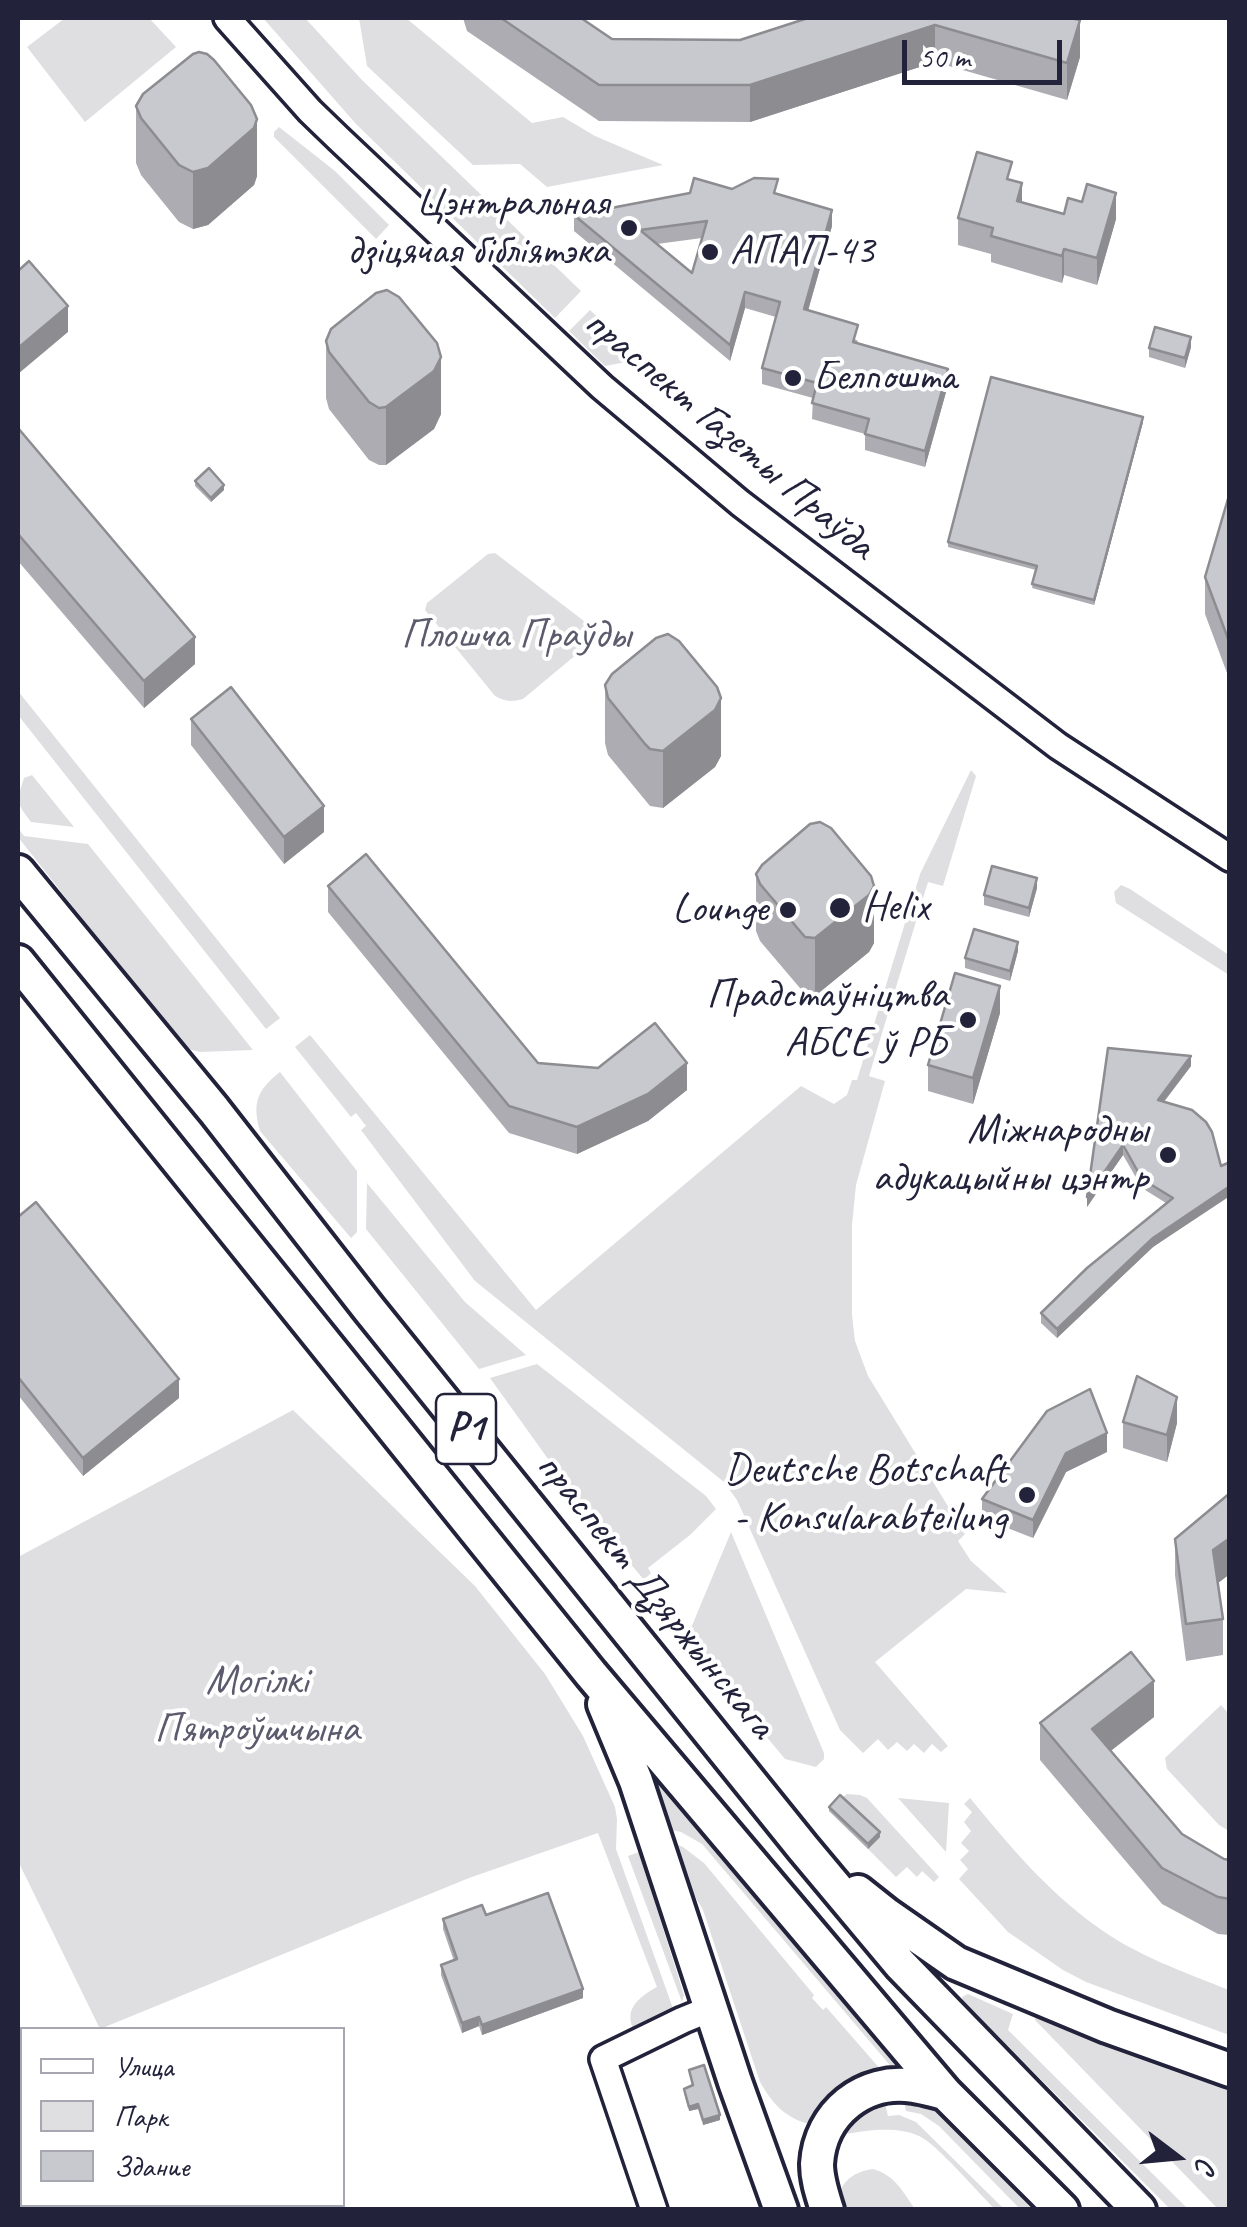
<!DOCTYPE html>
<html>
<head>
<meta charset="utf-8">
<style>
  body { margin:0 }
  #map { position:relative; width:1247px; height:2227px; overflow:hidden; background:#fff; font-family:Caveat,sans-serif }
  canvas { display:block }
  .frame { position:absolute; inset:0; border:20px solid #22223b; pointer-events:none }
  .legend { position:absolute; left:20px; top:2027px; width:325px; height:180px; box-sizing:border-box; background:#fff; border:2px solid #a7a7b1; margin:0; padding:12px 18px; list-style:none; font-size:30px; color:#22223b }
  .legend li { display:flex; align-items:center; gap:20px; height:50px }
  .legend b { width:50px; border:2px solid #a7a7b1 }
  .north { position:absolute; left:1127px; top:2107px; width:100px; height:100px; -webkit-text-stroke:8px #fff; paint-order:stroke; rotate:106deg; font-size:28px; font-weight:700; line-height:40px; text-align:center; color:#22223b }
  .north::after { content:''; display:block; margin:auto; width:35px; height:45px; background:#22223b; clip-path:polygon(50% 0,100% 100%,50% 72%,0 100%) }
  .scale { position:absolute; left:902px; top:40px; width:160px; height:45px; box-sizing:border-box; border:5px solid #22223b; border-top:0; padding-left:12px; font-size:30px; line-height:35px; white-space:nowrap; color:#22223b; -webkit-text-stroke:8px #fff; paint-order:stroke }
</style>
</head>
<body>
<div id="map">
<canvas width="1247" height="2227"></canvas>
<div class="frame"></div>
<ul class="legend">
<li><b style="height:12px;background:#fff"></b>Улица</li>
<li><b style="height:28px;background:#dfdfe2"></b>Парк</li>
<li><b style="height:28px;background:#c8c8cf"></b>Здание</li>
</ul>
<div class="north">С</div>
<div class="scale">50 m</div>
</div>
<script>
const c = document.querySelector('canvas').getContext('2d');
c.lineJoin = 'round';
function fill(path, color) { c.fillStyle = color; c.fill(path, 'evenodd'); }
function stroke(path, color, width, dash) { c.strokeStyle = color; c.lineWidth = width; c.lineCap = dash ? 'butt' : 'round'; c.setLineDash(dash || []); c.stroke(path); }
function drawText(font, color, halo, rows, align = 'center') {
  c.font = font + ' Caveat,sans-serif'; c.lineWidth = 8; c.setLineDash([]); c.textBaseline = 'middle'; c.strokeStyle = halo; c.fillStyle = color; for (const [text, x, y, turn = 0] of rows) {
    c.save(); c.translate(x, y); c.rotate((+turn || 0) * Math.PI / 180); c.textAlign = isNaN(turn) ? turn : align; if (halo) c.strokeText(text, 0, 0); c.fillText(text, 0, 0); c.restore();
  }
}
const green = new Path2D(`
  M65,18H149L176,47L85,122L27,47Z
  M263,18H305L362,80L581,291L555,318L356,124Z
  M359,18H406L532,123L563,117L595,136L663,165L547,187L520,164L473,165L367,66Z
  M279,127L335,171L389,225L376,239L274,137V132Z
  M590,310L642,359L605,366L569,331Z
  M495,553L601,634L523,699C512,702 506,702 495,696L425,610L427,603L488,554Z
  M18,691L280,1018L266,1029L18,715Z
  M971,770L976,776L943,886L928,882L869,1076L885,1081L856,1185L852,1225V1315L855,1341L868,1376L965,1534L958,1541L971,1561L1007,1593L966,1589L875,1662L948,1746L941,1752L932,1744L924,1753L914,1744L907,1751L897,1742L888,1750L878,1739L863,1753L840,1730L737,1500L724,1482L475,1281L361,1130L366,1126L356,1113L351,1117L295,1047L310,1035L536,1310L801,1086L834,1104L847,1095L852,1080H857L920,874Z
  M32,775L74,827L31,822C16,802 16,802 24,778Z
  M18,828L24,836L88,844L253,1050L200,1052L184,1048L18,837Z
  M1121,885L1130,889L1229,955V975L1116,903L1114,892Z
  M280,1072L357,1171V1232L351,1238L260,1131C252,1103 257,1090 280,1072Z
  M367,1183L465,1302L526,1355L479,1369L366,1229Z
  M537,1364L706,1496L716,1509L690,1535L648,1568L651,1573L644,1580L576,1498L490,1378Z
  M293,1410L475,1586L545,1674L583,1736L615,1807L617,1819L616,1849L675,2014L638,2036C620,2012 637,1998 657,1987L598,1833L469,1878L100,2029L18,1861V1557Z
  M731,1532L824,1753V1759L816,1767L785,1759L686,1640Z
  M1221,1705L1229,1714V1831L1219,1825L1167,1769L1165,1758Z
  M652,1773L655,1774L906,2071L894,2070L702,1844L681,1832L667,1829L650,1774Z
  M847,1794L860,1795L867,1798L939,1877L934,1882L922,1871L917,1877L907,1867L896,1877L868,1849L879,1836L840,1799Z
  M898,1798L949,1803L946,1852Z
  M970,1798C1009,1845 1046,1890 1096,1926C1135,1955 1184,1972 1229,1990V2035L1086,1982L1063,1970L1008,1932L959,1879L968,1869L960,1860L969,1851L961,1843L971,1831L964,1822L972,1812L964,1804Z
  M671,1842L683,1847L704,1863L814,1995L812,1998L823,2010L826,2007L882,2071C848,2078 826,2093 809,2124C785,2118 772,2103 760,2082L703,1910L682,1875Z
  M639,1852L684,1995L682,2002L628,1856Z
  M968,1994L1013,2014L1008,2030L1188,2209H1170L963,2001L962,1997Z
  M1039,2008L1163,2064L1229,2089V2209H1218L1035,2020Z
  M883,2096L888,2116L899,2115L916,2122L1004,2209H995C978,2193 937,2144 919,2136C898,2126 868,2130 846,2134L840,2130L842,2117Z
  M904,2102H917L936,2109L1032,2209H1020L939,2126L921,2114L906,2111Z
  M873,2169C895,2175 903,2192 915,2209H840C835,2185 851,2172 873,2169Z`);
const minor = new Path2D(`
  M227,18L310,111L339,139L602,387L740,503L1058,746L1230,858
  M654,2210L603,2059L683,2020L710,2009`);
const major = new Path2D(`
  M18,872L214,1110L369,1309L803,1848L900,1964L1139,2210
  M18,962L591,1674L945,2093L1062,2210
  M604,1704L636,1781L735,2082L781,2210
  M858,1892L887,1915L956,1963L1107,2026L1230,2070
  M827,2210C822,2194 817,2180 817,2164C820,2113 864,2078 914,2086C924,2087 935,2091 945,2093`);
const wall = new Path2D(`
  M463,18H581L612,39L740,40L808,18H1070L1080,57L1067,100L935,62L750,122L599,121L467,31Z
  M136,106L257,176L254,185L208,225L193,229L179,222L141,175L136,163Z
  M1012,180L1022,202L1064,214L1116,219L1097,285L1064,275L1062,283L991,262V254L958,245V218Z
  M732,189L778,194L832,226L808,310L858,341L857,343L948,385L925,467L865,450V434L812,419L813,398L762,384V368L776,317L745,308L730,361L574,231V215ZM702,238L692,273L657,244Z
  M326,341L441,414L434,429L386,465H379L369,460L329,409L326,398Z
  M1191,347L1185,368L1149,357V348Z
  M1143,422L1094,605L1032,588L1036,570L948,547V542Z
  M18,428L195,664L144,708L18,561Z
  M195,481L224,490L211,502L195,486Z
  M1230,492V681L1205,614V577Z
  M605,685L721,756L715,767L663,808L650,806L608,755L605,743Z
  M191,719L324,832L284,864L191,745Z
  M756,874L874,943L869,952L815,996L805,994L760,941L756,931Z
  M328,886L538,1063L687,1090L648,1121L577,1154L509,1133L328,912Z
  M1037,888L1029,917L984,905V895Z
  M1018,951L1010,981L965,968V958Z
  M1000,1013L973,1104L928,1091V1065Z
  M1108,1048L1191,1066L1164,1102L1221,1200L1153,1247L1057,1338L1041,1323V1313L1166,1203L1142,1188L1123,1155L1087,1207Z
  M18,1217L179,1398L83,1476L18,1395Z
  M1123,1422L1177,1423L1167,1462L1123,1448Z
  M1107,1452L1066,1472L1033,1538L982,1518V1499Z
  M1175,1539L1218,1583L1223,1619V1655L1186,1661L1175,1575Z
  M1154,1717L1111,1751L1182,1834L1224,1859L1230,1860V1935L1218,1934L1162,1904L1040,1760V1723Z
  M829,1807L880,1837L868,1849L829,1811Z
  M486,1915L583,1998L482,2035L479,2026L462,2033L441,1975V1965L454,1961L443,1929V1919Z
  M689,2070L720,2120L703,2125L698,2109L689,2111L684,2093V2089L692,2086Z`);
const shadedWall = new Path2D(`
  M1080,20V57L1067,100V63Z
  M935,25V62L750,122V85Z
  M257,119V176L254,185L208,225L193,229V172Z
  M1022,183V210L1017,201Z
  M1116,193V219L1097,285V258Z
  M832,210V226L804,325V309Z
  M1064,249V275L1062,283V256Z
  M745,292V308L730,361V345Z
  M68,306V332L18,374V348Z
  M1191,337V347L1185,368V358Z
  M441,357V414L434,429L386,465V407Z
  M948,369V385L925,467V451Z
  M1143,417V422L1094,605V600Z
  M224,485V490L211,502V498Z
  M195,637V664L144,708V681Z
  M721,698V756L715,767L663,808V751Z
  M324,806V832L284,864V837Z
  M1037,878V888L1029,917V908Z
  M874,886V943L869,952L815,996V938Z
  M1018,942V951L1010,981V971Z
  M1000,986V1013L973,1104V1078Z
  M1191,1056V1066L1158,1109V1100Z
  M687,1063V1090L648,1121L577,1154V1127Z
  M1123,1145V1155L1087,1207V1197Z
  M1230,1186V1196L1153,1247L1057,1338V1329L1153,1238Z
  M179,1379V1398L83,1476V1458Z
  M1177,1397V1423L1167,1462V1435Z
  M1107,1433V1452L1066,1472L1033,1538V1520L1066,1453Z
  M1230,1538V1574L1213,1587V1550Z
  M1154,1681V1717L1092,1765V1729Z
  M880,1832V1837L868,1849V1844Z
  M583,1989V1998L482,2035V2025Z
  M479,2017V2026L462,2033V2023Z
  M698,2104V2109L689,2111V2107Z
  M720,2115V2120L703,2125V2120Z`);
const building = new Path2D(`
  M501,18H581L612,39L740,40L808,18H1070L1080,20L1067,63L935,25L750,85H599Z
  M199,52L207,54L214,60L251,105L257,119L254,128L208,168L193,172L179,165L141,118L136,106L143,94L193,54Z
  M977,152L1012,162L1007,179L1022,183L1017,201L1064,214L1068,198L1082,202L1087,184L1116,193L1097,258L1064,249L1062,256L991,236L993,228L958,218Z
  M694,178L732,189L754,178L778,179L774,193L832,210L804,309L858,325L853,342L948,369L925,451L865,434L869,419L812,403L817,383L762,368L780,302L745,292L730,345L574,215L690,193ZM707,221L692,273L640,230Z
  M29,261L68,306L18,348V271Z
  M387,290L399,297L437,343L441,357L434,371L386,407L379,408L369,402L329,352L326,341L331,329L376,293Z
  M1155,327L1191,337L1185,358L1149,348Z
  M991,377L1143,417L1094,600L1032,584L1037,566L948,542Z
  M18,428L195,637L144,681L18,534Z
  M209,468L224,485L211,498L195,481Z
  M1230,492V644L1205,577Z
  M668,634L679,641L717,687L721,698L715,710L663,751L650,749L645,744L608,698L605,685L612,674L656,638Z
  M231,687L324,806L284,837L191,719Z
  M820,822L831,828L871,876L874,886L869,895L815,938L805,937L760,884L756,874L762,865L810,824Z
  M366,854L538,1063L598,1068L655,1023L687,1063L648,1094L577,1127L509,1106L328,886Z
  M992,866L1037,878L1029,908L984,895Z
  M974,929L1018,942L1010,971L965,958Z
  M955,973L1000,986L973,1078L928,1065Z
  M1108,1048L1191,1056L1158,1100L1192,1110L1206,1122L1212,1132L1221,1166L1230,1162V1186L1153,1238L1057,1329L1041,1313L1087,1268L1173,1198L1142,1179L1123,1145L1087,1197Z
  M36,1202L179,1379L83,1458L18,1377V1217Z
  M1137,1376L1177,1397L1167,1435L1123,1422Z
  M1090,1389L1107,1433L1066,1453L1033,1520L982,1499L1047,1411Z
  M1230,1493V1538L1213,1550L1223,1619L1186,1624L1175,1539Z
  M1131,1652L1154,1681L1092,1729L1182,1834L1224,1859L1230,1860V1899L1218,1897L1162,1868L1040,1723Z
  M840,1795L880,1832L868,1844L829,1807Z
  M548,1893L583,1989L482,2025L479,2017L462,2023L441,1965L457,1959L443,1919L482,1905L486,1915Z
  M704,2065L720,2115L703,2120L698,2104L689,2107L684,2089L693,2085L689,2070Z`);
const markers = [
  [629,228,10,"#22223b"],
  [710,252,10,"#22223b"],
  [793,378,10,"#22223b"],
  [840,908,12,"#22223b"],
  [788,910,10,"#22223b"],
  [968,1020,10,"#22223b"],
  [1168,1155,10,"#22223b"],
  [1027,1495,10,"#22223b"]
];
const shields = [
  [466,1429,60]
];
const shieldNames = [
  ["Р1",466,1429]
];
const poiNames = [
  ["Цэнтральная",609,204],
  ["дзіцячая бібліятэка",609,252],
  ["АПАП-43",730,252,"left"],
  ["Белпошта",813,378,"left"],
  ["Helix",862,908,"left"],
  ["Lounge",768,910],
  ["Прадстаўніцтва",948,996],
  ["АБСЕ ў РБ",948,1044],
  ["Міжнародны",1148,1131],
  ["адукацыйны цэнтр",1148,1179],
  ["Deutsche Botschaft",1007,1471],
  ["- Konsularabteilung",1007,1519]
];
const streetNames = [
  ["праспект Газеты Праўда",729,435,40],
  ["праспект Дзяржынскага",655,1596,51]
];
const parkNames = [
  ["Плошча Праўды",516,636],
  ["Могілкі",257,1682],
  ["Пятроўшчына",257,1730]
];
fill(green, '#dfdfe2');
stroke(minor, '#22223b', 32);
stroke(major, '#22223b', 40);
stroke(minor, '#fff', 25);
stroke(major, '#fff', 32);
fill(wall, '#acacb2');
fill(shadedWall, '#8c8c91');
fill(building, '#c8c8cf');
stroke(building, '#8c8c91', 2.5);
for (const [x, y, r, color] of markers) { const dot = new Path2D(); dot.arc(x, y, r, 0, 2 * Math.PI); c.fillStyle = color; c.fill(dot); stroke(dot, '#fff', 4); }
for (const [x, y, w] of shields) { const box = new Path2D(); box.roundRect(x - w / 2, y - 35, w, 70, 8); c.fillStyle = '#fff'; c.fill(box); stroke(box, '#22223b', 2.5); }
drawText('bold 40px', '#22223b', null, shieldNames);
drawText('42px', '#22223b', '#fff', poiNames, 'right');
drawText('42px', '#22223b', '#fff', streetNames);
drawText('42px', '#5b5b6d', '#fff', parkNames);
</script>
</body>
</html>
